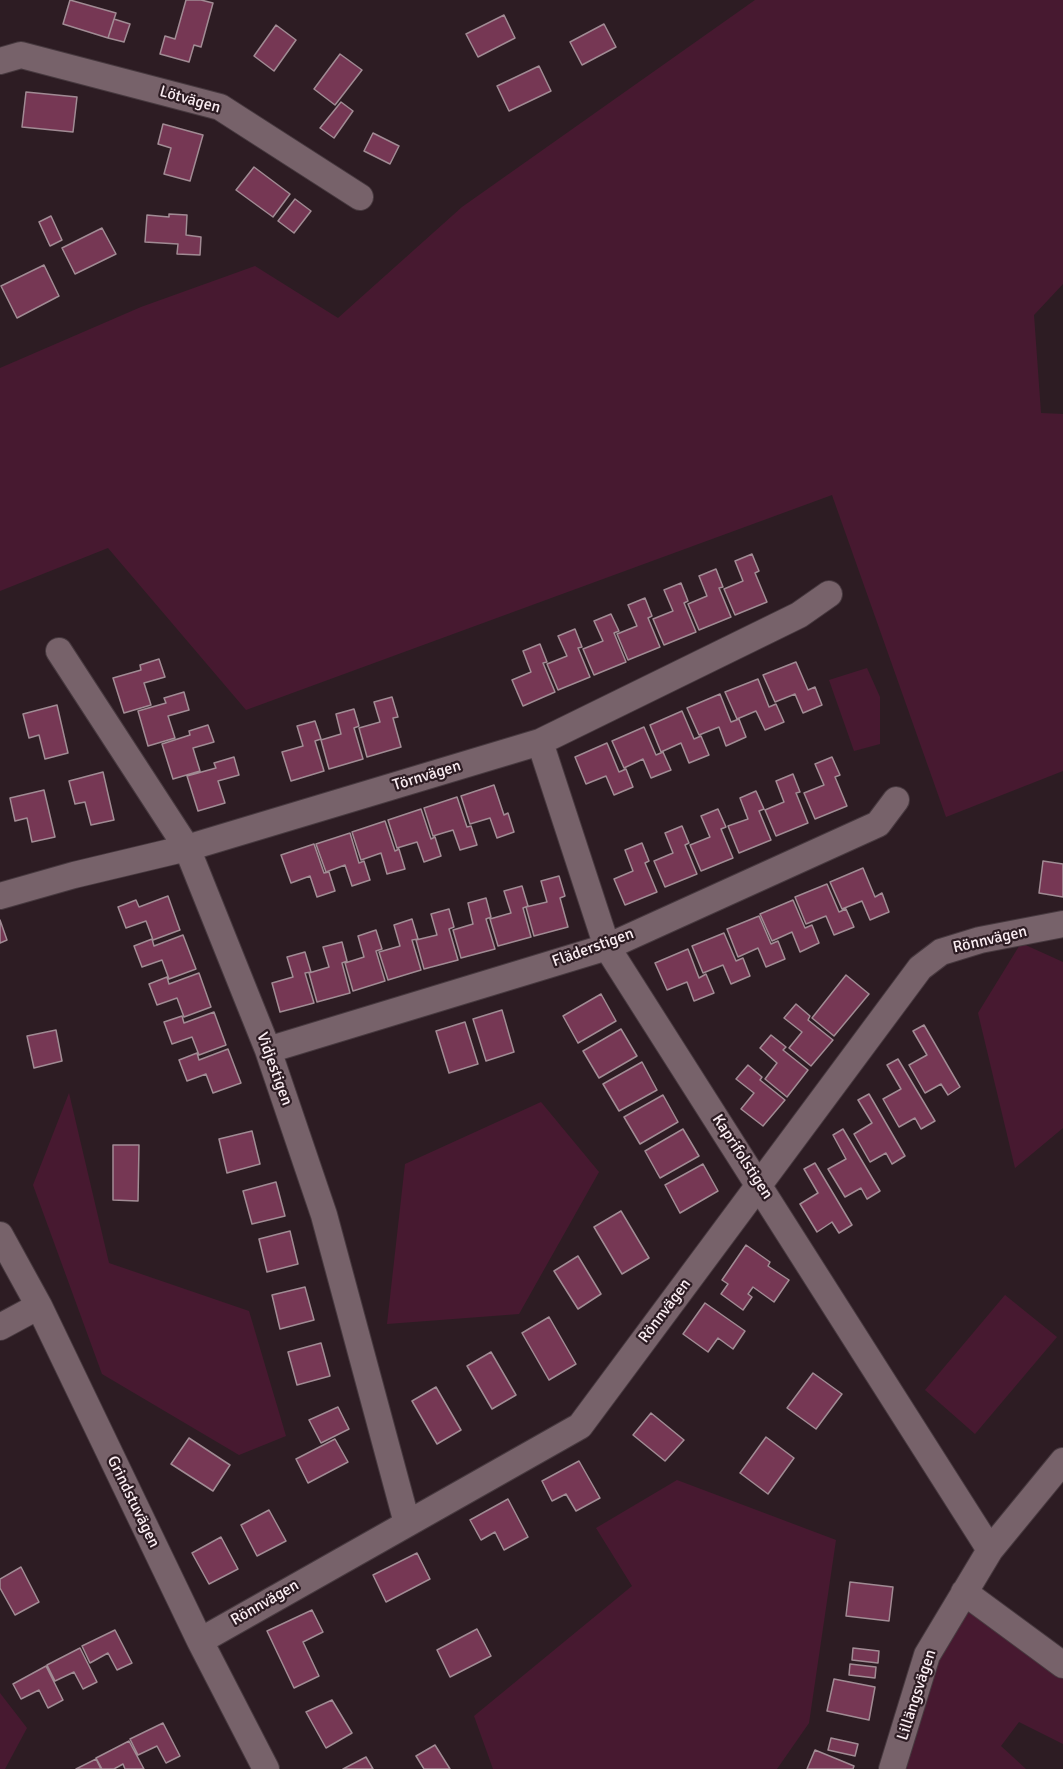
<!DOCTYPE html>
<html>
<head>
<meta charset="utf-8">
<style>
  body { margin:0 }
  canvas { display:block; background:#2d1c23 }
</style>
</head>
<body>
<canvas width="1063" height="1769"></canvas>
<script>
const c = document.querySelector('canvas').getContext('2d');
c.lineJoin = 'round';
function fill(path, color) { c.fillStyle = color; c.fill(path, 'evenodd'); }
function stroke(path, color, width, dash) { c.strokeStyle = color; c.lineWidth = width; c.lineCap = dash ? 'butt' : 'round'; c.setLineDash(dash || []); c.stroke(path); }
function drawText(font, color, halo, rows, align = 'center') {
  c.font = font + ' Signika,sans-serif'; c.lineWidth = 4.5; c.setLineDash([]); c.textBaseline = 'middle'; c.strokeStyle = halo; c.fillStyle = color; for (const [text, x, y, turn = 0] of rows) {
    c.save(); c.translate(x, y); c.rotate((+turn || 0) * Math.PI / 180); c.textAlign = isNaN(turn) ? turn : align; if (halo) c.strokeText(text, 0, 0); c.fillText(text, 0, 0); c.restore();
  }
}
const green = new Path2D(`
  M755,0H1063V284L1034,315L1041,413L1063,414V771L946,817L832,495L246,710L108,548L0,591V368L141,307L255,266L338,318L462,207Z
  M867,668L880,697V744L854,751L829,680Z
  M1021,943L1063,962V1128L1015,1168L978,1013Z
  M69,1093L109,1263L249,1311L286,1436L239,1455L102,1374L33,1185Z
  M541,1102L599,1172L519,1314L387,1324L405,1164Z
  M1005,1295L1057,1337L975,1434L925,1390Z
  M677,1480L836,1540L809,1723L777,1769H493L474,1716L632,1586L596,1528Z
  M969,1608L1063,1675V1744L1019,1722L1001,1746L1026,1769H899L924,1678Z
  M0,1693L27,1728L5,1769H0Z`);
const building = new Path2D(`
  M70,0L116,13L108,38L63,24Z
  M186,0H201L213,3L201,47L194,45L189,62L160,54L165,36L175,39Z
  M504,15L515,38L478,57L466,34Z
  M114,19L130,24L124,42L108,38Z
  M604,24L616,47L582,65L570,42Z
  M276,25L296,40L274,71L254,56Z
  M340,54L362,70L335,105L314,89Z
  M539,66L551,91L509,111L497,86Z
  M26,92L77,97L73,132L22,127Z
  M341,102L353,111L334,138L320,128Z
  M163,124L203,135L190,181L164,174L171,148L158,144Z
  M373,133L399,146L390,164L364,151Z
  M254,167L290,194L273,217L236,190Z
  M295,199L311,211L294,233L278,221Z
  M169,214L187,215L186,235L201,237L200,255L177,254L178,244L145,242L147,215L169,217Z
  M51,216L62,240L50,246L39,222Z
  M102,228L116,254L75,274L62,248Z
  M44,265L59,296L17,318L1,286Z
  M752,554L759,571L755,573L767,602L735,615L724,589L743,581L735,561Z
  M716,569L723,587L719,588L731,617L699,630L688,604L707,596L699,576Z
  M681,583L688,601L684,603L696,632L664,645L653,619L673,611L664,590Z
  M645,598L652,616L648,618L660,647L628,660L617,634L637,626L628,605Z
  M611,614L619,631L614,633L626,662L594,675L583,649L603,641L594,621Z
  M575,629L582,647L578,648L590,677L558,690L547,664L567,656L558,636Z
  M540,644L547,662L543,663L555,692L523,706L512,680L531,672L523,651Z
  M159,659L165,677L144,683L151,705L124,713L113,678L141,670L140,665Z
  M796,662L808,690L815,687L822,705L803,713L795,694L775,702L763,675Z
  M758,679L769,707L776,704L784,722L765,730L756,711L737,719L725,692Z
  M184,692L189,710L168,716L175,738L148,746L138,711L166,703L164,698Z
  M720,694L731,722L739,719L746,737L726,746L719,727L699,735L687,708Z
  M392,697L398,717L393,718L401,747L367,757L359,728L380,722L374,702Z
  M57,705L68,753L45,759L39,735L29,738L23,714Z
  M354,709L359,726L354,728L363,759L329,769L321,740L341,734L336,714Z
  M682,711L694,739L701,736L709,755L689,763L681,743L661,752L650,725Z
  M315,721L321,739L315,741L324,771L291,781L282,752L303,746L297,726Z
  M208,725L214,742L193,748L200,771L173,779L162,744L190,735L189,731Z
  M644,727L656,755L663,752L671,770L651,778L643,759L624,768L612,741Z
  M607,743L619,772L626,769L633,787L614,795L606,776L586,784L575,757Z
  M234,757L239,775L218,781L225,803L198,811L187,776L216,768L214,763Z
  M832,757L840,775L835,777L847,806L815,819L804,793L824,785L815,764Z
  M103,772L114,820L91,825L85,802L75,804L69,781Z
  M793,774L800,792L796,793L808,823L776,836L765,810L784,802L776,781Z
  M494,785L504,815L508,813L514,832L497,838L490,818L470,824L461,796Z
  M44,790L55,837L32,842L27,818L15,821L10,798Z
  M756,791L764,809L759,811L771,840L739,853L728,826L748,819L740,798Z
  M457,797L467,827L471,826L477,845L460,850L453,830L433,836L424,808Z
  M421,809L431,839L435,837L441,856L424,862L417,842L397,848L388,820Z
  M718,809L726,827L721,829L733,858L701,871L690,845L710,837L701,816Z
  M385,821L395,851L399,849L405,869L387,874L381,853L361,860L352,832Z
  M682,826L689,843L685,845L697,874L665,887L654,861L673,853L665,833Z
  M350,833L359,863L364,861L370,880L352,886L345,865L326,872L316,844Z
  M642,843L649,861L645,863L657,892L625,905L614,879L633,871L625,850Z
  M314,844L324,873L329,872L335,891L317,897L310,876L291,883L281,855Z
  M1043,861L1063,864V897L1039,893Z
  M863,868L875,897L882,893L889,912L870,920L862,901L842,909L830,882Z
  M559,876L565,896L560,898L568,927L534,936L526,907L547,902L541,881Z
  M827,884L839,912L846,909L854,927L834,935L826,916L806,924L795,897Z
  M522,886L528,906L523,908L531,937L498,946L490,919L511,913L504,891Z
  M168,896L180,930L153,940L146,921L126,928L118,907L136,900L139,907Z
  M486,898L491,917L486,919L495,949L461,958L453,930L473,924L468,903Z
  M793,900L805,928L812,925L819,943L800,952L792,932L772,941L760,914Z
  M449,909L454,927L449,929L458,960L424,969L416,940L437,935L431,914Z
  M759,916L771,944L778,941L785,959L766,967L758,948L738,957L727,929Z
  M412,919L418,939L412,940L421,970L388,980L379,952L400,946L394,925Z
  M0,920L7,940L0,943Z
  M376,930L382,949L376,951L385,981L353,991L345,963L364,957L358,936Z
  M724,933L736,961L743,958L750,976L731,984L723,965L703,973L692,946Z
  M183,935L196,969L169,979L162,960L142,967L134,946L152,939L154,946Z
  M342,942L347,961L342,963L350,993L317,1002L309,973L329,967L323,947Z
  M688,949L699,978L706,974L714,993L694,1001L687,982L667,990L655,963Z
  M305,952L311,972L305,973L314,1003L280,1012L272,983L293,977L287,957Z
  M199,973L211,1007L184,1017L177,998L157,1005L149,984L167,977L169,984Z
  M846,975L869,994L834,1036L812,1018Z
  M601,994L616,1021L578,1043L563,1016Z
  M796,1004L810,1016L808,1020L833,1040L811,1066L789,1048L802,1032L784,1018Z
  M502,1010L514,1052L486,1061L473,1019Z
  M214,1012L226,1045L199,1055L192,1037L172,1044L164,1022L182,1016L184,1023Z
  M465,1022L478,1064L449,1073L436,1031Z
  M924,1025L960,1087L948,1095L941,1084L925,1093L909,1065L927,1055L913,1031Z
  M621,1029L637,1056L599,1078L583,1051Z
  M56,1030L62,1061L34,1068L27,1036Z
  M771,1035L786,1047L783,1050L808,1070L787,1097L765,1079L777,1063L760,1048Z
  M228,1049L241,1083L213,1093L206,1074L187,1081L179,1060L197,1053L199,1060Z
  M898,1059L935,1121L921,1129L915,1118L899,1127L883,1099L901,1089L887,1065Z
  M642,1062L657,1090L619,1111L603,1084Z
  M748,1065L762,1077L760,1080L785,1100L763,1126L741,1109L754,1093L736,1079Z
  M869,1094L905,1156L892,1164L886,1153L870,1162L854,1134L872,1123L858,1100Z
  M663,1095L678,1122L640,1144L624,1117Z
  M683,1129L699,1156L660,1178L645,1151Z
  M843,1129L880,1191L867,1199L861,1188L845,1197L828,1169L846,1159L833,1135Z
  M252,1131L260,1164L227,1173L219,1139Z
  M113,1145H139L138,1201L113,1200Z
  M815,1163L852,1225L839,1233L832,1222L817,1232L800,1204L818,1193L804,1169Z
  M703,1164L718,1191L680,1213L665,1185Z
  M276,1182L285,1216L252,1224L243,1191Z
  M621,1211L649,1258L622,1274L594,1227Z
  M290,1231L298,1264L267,1272L259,1239Z
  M746,1245L770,1262L768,1266L789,1280L774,1302L753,1287L748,1294L752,1297L743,1310L721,1294L728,1284L722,1280Z
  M578,1256L601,1294L578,1309L554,1271Z
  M305,1287L314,1320L280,1329L272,1295Z
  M705,1303L745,1331L733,1349L718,1338L708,1352L683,1334Z
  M549,1317L576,1364L549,1380L522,1333Z
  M321,1343L330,1376L297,1385L288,1352Z
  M491,1352L516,1395L492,1409L467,1366Z
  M813,1373L842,1394L816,1429L787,1408Z
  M436,1387L461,1430L437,1444L412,1401Z
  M338,1407L349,1429L321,1443L309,1420Z
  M651,1413L684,1440L665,1461L633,1435Z
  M766,1437L794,1458L768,1494L740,1473Z
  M189,1438L230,1465L213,1491L171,1464Z
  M335,1439L348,1462L308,1483L296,1459Z
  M579,1461L600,1498L576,1511L566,1494L552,1501L542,1481Z
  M508,1499L528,1537L504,1550L495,1532L481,1540L470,1520Z
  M269,1510L286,1541L257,1556L241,1525Z
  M221,1537L238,1569L209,1584L192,1553Z
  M417,1553L430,1579L386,1602L373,1575Z
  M21,1567L39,1602L15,1615L0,1588V1579Z
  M850,1582L893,1587L889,1621L846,1616Z
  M312,1610L323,1632L303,1642L319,1676L294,1688L267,1631Z
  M477,1629L491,1656L450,1677L437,1650Z
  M115,1630L132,1663L117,1670L108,1653L90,1663L82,1646Z
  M80,1648L97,1682L83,1689L74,1672L55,1681L47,1665Z
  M853,1648L879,1651L878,1663L852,1660Z
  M850,1664L876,1667L875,1678L849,1675Z
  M46,1666L63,1700L48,1708L39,1690L21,1699L13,1684Z
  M834,1679L875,1687L869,1720L827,1711Z
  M332,1700L352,1733L326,1748L306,1712Z
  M163,1723L180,1756L166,1763L157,1746L138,1755L130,1739Z
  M831,1738L858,1744L855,1756L828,1750Z
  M129,1741L144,1769H125L123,1764L114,1769H102L96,1758Z
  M435,1745L450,1769H424L416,1756Z
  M815,1750L854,1766L853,1769H807Z
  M366,1757L373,1769H343Z
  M96,1759L101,1769H76Z`);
const minor = new Path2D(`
  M0,61L21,55L220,107L360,197
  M59,651L187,848L268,1050L324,1215L407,1523
  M540,742L607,947L990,1550
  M0,896L74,875L187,848L540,742L799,615L829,594
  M268,1050L607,947L878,824L896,800
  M0,1235L39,1306L200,1641L266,1769
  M0,1327L39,1306
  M964,1592L1063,1665
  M200,1641L580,1426L920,968L941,952L980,940L1063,924
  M892,1769L927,1655L990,1550L1063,1461`);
const streetNames = [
  ["Lötvägen",190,100,16],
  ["Törnvägen",427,776,-17],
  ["Rönnvägen",990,940,-13],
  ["Fläderstigen",593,948,-20],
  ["Vidjestigen",274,1069,70],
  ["Kaprifolstigen",742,1157,57],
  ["Rönnvägen",665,1311,-53],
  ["Grindstuvägen",133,1502,64],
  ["Rönnvägen",265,1603,-30],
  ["Lillängsvägen",917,1695,-72]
];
fill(green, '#471930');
fill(building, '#763754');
stroke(building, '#a18b94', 1.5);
stroke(minor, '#47393f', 28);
stroke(minor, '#77626a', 26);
drawText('16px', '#faedf2', '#2d1c23', streetNames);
</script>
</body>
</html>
